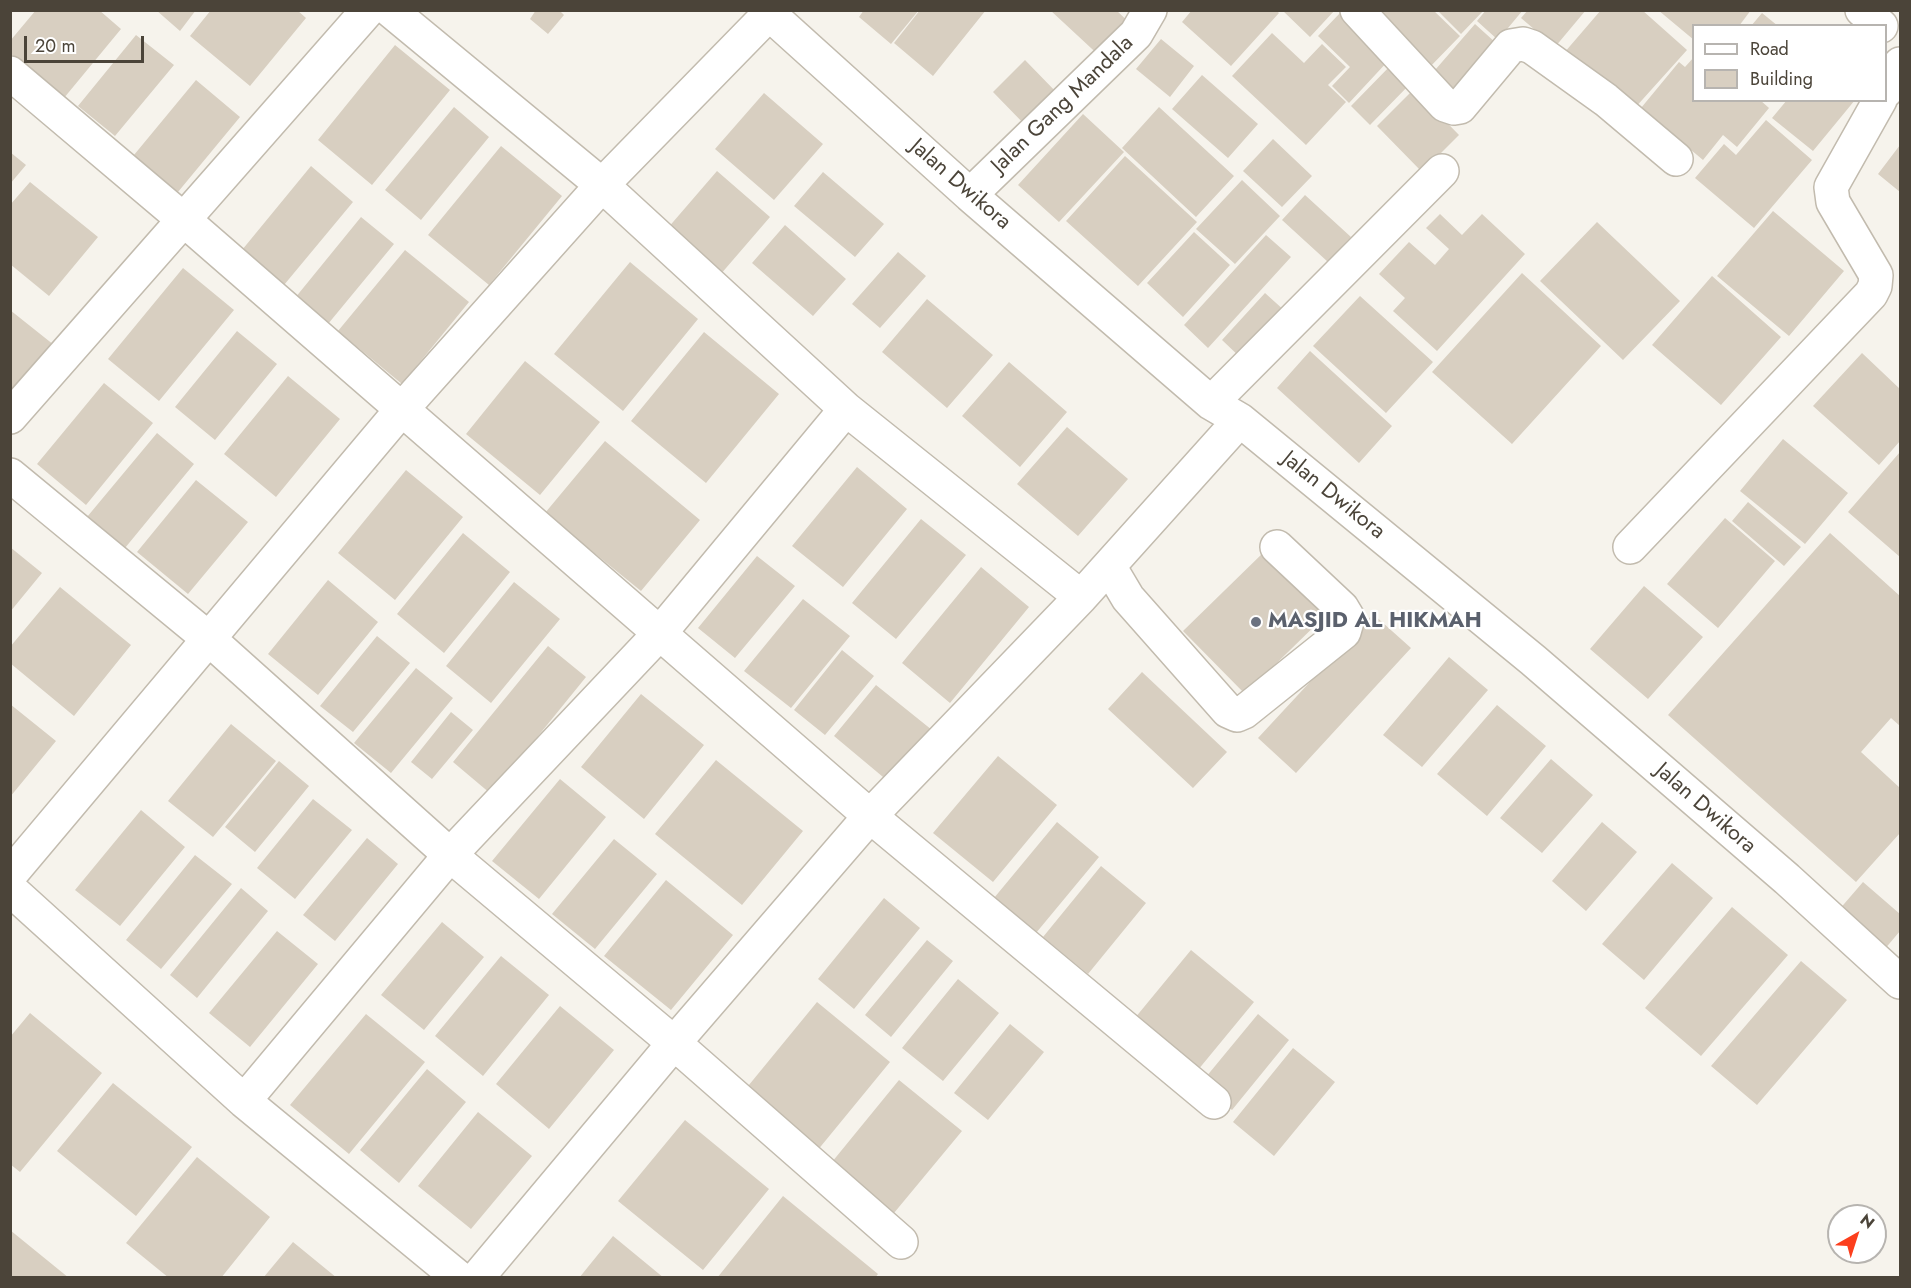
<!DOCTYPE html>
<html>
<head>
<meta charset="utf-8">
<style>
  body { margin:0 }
  #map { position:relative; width:1911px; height:1288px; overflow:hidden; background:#f6f3ec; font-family:Jost,sans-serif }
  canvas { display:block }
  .frame { position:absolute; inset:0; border:12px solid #4b4439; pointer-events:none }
  .legend { position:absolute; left:1692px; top:24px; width:195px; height:78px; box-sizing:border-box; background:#fff; border:2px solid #b7b4b0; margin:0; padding:8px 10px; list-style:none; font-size:18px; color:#4b4439 }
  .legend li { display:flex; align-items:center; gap:12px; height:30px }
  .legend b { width:30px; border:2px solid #b7b4b0 }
  .north { position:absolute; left:1827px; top:1204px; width:60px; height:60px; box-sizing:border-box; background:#fff; border:2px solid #b7b4b0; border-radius:50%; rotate:39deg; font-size:16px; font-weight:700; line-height:24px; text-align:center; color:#4b4439 }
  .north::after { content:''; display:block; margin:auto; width:21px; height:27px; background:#fc3f1d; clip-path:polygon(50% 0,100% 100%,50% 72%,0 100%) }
  .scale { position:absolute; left:24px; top:36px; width:120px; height:27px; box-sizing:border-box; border:3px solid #4b4439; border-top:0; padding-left:8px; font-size:18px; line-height:21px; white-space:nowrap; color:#4b4439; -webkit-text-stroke:4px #fff; paint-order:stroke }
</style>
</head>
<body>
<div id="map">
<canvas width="1911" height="1288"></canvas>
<div class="frame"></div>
<ul class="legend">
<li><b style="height:8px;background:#fff"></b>Road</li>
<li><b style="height:16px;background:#d8cfc1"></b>Building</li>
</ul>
<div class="north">N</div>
<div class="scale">20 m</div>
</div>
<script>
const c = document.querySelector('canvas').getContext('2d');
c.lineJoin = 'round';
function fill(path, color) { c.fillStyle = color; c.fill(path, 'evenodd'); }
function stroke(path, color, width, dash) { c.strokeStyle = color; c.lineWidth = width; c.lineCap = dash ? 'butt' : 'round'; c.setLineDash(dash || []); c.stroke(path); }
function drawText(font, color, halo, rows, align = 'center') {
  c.font = font + ' Jost,sans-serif'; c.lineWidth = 4.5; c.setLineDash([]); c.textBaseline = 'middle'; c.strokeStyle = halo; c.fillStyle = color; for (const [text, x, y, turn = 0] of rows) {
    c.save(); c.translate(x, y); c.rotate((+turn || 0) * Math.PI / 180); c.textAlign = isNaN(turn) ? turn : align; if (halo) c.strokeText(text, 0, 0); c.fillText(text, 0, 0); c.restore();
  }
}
const building = new Path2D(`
  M36,10H99L121,29L64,98L10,53V41Z
  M156,10H196L180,31Z
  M211,10H297L306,18L250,86L190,36Z
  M536,10H559L564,15L548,34L530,19Z
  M864,10H919L891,44L859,17Z
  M920,10H986L933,76L894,43Z
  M1050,10H1116L1135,28L1105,61Z
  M1192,10H1276L1279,13L1231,66L1182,22Z
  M1282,10H1335L1310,37Z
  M1365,10H1433L1460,36L1427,70Z
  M1437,10H1484L1461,34Z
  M1486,10H1523L1498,40L1477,21Z
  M1528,10H1586L1555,47L1521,18Z
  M1601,10H1642L1687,50L1634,109L1558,60Z
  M1658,10H1751L1739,26H1694V40Z
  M1340,13L1389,60L1349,103L1332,86L1350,67L1318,36Z
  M1762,13L1778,26H1751Z
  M1475,24L1496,43L1451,95L1429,77Z
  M1272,33L1304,63L1322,44L1346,67L1328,85L1346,102L1306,145L1232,76Z
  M136,35L174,65L115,136L78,106Z
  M1161,39L1194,66L1170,97L1136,69Z
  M395,45L450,90L372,185L318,140Z
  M1694,57V100H1760L1769,108L1737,147L1723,135L1703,160L1641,108L1679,62L1685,67Z
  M1025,60L1059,95L1027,127L993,92Z
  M1393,63L1412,82L1370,125L1351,106Z
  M1202,75L1258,124L1228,158L1172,109Z
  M196,80L240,117L173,198L129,161Z
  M1414,89L1459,135L1422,172L1377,126Z
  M764,93L823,144L774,200L715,149Z
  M1787,100H1855L1813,151L1772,118Z
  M454,107L489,137L421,220L385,190Z
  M1159,107L1234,176L1196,217L1122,148Z
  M1083,114L1124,152L1059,222L1018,185Z
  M1766,120L1812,160L1754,228L1695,178L1724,144L1736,155Z
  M1273,139L1312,176L1282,207L1243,171Z
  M1900,145V192L1878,174Z
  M501,146L562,196L489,285L428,235Z
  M10,152L26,165L10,184Z
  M1125,156L1197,222L1138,286L1066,221Z
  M311,166L353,202L284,285L242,250Z
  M717,171L770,217L720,275L667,229Z
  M823,172L884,224L855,257L794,206Z
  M1242,180L1280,216L1235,264L1196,229Z
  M30,182L98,237L49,296L10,264V205Z
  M1305,195L1351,237L1328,262L1282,220Z
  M1773,211L1844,271L1789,336L1717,276Z
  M1440,214L1462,235L1482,214L1525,254L1437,351L1393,311L1405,298L1379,274L1409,242L1435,265L1449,249L1426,228Z
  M361,217L394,244L328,324L295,298Z
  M1597,222L1680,301L1623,360L1540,281Z
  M785,225L846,279L813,316L752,263Z
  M1194,232L1230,265L1183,317L1147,283Z
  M1266,235L1291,257L1208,348L1184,325Z
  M405,250L469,302L402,384L338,331Z
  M898,252L926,276L880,328L852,304Z
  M630,262L698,319L623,411L554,354Z
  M183,268L234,310L159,401L108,359Z
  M1522,273L1601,346L1512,444L1432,372Z
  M1712,276L1781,337L1721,405L1652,345Z
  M1265,293L1286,312L1242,359L1222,340Z
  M1360,296L1433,362L1386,413L1313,346Z
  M927,299L993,355L947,408L882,352Z
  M10,310L54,345L10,398Z
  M237,331L277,364L215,440L175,407Z
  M704,332L779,394L706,483L631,421Z
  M1310,351L1392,426L1359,463L1277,388Z
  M1862,353L1900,389V441L1879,465L1813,406Z
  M525,361L600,422L540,495L466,434Z
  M1009,362L1067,412L1020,467L962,416Z
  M288,376L340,419L276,497L224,454Z
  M104,383L153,423L86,505L37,464Z
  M1067,427L1128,479L1078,536L1017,484Z
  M157,433L194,464L125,548L87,517Z
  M1783,439L1848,493L1805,544L1740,491Z
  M605,441L700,520L641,591L545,513Z
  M1900,452V557L1848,512Z
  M857,467L907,509L843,587L792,546Z
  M406,470L463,517L395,600L338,553Z
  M196,480L248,522L188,594L137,552Z
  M1748,502L1801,547L1784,566L1732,521Z
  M1725,518L1775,561L1718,628L1667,584Z
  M921,519L966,555L896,639L852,603Z
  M463,533L510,572L444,653L397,614Z
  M1830,533L1900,596V726L1891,718L1861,752L1900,788V833L1856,882L1668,715Z
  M10,547L42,573L10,612Z
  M1266,550L1328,613L1245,694L1183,631Z
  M757,556L795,586L735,658L698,628Z
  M981,567L1029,607L950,703L902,663Z
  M328,580L378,622L318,695L268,654Z
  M514,582L560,619L491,703L446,666Z
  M1644,586L1703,637L1648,699L1590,649Z
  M60,587L131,645L74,716L10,663V647Z
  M803,599L850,636L791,708L744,671Z
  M1373,614L1411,648L1296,773L1258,738Z
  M377,636L410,663L353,732L320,706Z
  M548,646L586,677L491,794L453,762Z
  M842,650L874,676L825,735L794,710Z
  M1449,657L1488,690L1422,767L1383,735Z
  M416,668L453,698L391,773L354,743Z
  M1142,672L1227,752L1193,788L1108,709Z
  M876,685L932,730L889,782L834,736Z
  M641,694L704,745L644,819L581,767Z
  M10,704L56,741L10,797Z
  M1497,705L1546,746L1487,816L1437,774Z
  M451,712L473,730L432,779L411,762Z
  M231,724L276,761L213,837L168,801Z
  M998,756L1057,805L993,882L933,833Z
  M1551,759L1593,795L1542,853L1500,818Z
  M716,760L803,831L742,905L655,834Z
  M279,761L309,786L255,852L225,827Z
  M560,779L606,817L539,899L492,861Z
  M313,799L352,830L295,899L257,868Z
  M141,810L185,847L120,926L75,890Z
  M1057,822L1099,857L1036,933L994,898Z
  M1602,822L1637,852L1586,911L1552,881Z
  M367,838L398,864L335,941L303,915Z
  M614,839L657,874L595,949L552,914Z
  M195,855L232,884L161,969L126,940Z
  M1672,863L1713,898L1644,980L1602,944Z
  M1101,866L1146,903L1088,974L1043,937Z
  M666,880L733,935L671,1010L604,956Z
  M1863,882L1900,914V931L1884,950L1838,911Z
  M241,888L268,911L197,998L170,975Z
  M884,898L920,928L854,1009L818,979Z
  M1732,907L1788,955L1701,1056L1645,1008Z
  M442,922L484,957L424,1030L381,995Z
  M277,931L318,964L250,1047L209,1013Z
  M927,940L953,961L891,1037L865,1015Z
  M1191,950L1254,1002L1193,1076L1130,1024Z
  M501,956L549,995L483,1076L435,1036Z
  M1801,961L1847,1000L1757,1105L1711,1066Z
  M958,979L999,1013L943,1081L902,1048Z
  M817,1002L890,1062L817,1151L744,1091Z
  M560,1006L614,1050L549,1129L496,1084Z
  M30,1013L102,1073L20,1172L10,1164V1037Z
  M366,1014L425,1062L349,1154L290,1105Z
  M1258,1014L1289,1040L1232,1110L1201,1083Z
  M1010,1024L1044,1052L988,1120L954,1093Z
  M1293,1048L1335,1082L1274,1156L1233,1122Z
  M427,1069L466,1102L399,1183L360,1150Z
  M899,1080L962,1131L894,1213L832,1162Z
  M113,1083L192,1147L136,1216L57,1151Z
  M478,1112L532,1156L471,1229L418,1186Z
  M685,1120L769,1189L703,1270L618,1201Z
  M197,1157L270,1217L221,1278H169L126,1243Z
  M783,1196L878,1274L875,1278H717Z
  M10,1230L69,1278H10Z
  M613,1236L664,1278H579Z
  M293,1242L337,1278H263Z`);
const minor = new Path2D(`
  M390,10L602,185L846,409L1081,597
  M765,10L970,195L1211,403L1240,420L1533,660L1787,879L1900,982
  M1357,10L1445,105L1454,108L1460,107L1511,46L1523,44L1532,47L1606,100L1676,159
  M1862,10L1881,26
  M10,73L184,220L870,816L1214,1102
  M1886,91L1900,64
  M970,195L1136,34L1150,10
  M1211,403L1442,171
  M10,417L368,10
  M10,475L209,639L450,855L674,1043L901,1242
  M1630,547L1871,294L1875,286L1876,275L1833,202L1831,187L1880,100
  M1109,566L1128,598L1228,711L1237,715L1244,712L1344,632L1348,618L1342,608L1277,547
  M10,875L402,409L602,185L769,14
  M10,889L244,1101L459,1278
  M244,1101L450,855L660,633L846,409
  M477,1278L674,1043L870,816L1081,597L1240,420`);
const markers = [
  [1256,622,6,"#6b7280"]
];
const streetNames = [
  ["Jalan Gang Mandala",1063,105,-44],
  ["Jalan Dwikora",960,185,41],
  ["Jalan Dwikora",1333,496,39],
  ["Jalan Dwikora",1705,809,41]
];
const worshipNames = [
  ["MASJID AL HIKMAH",1268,622]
];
fill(building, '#d8cfc1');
stroke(minor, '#c2bbae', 36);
stroke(minor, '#fff', 33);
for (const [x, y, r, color] of markers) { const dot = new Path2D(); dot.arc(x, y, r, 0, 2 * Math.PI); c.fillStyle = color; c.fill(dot); stroke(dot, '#fff', 2); }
drawText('22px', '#4b4439', '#fff', streetNames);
drawText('bold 22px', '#5b616d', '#fff', worshipNames, 'left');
</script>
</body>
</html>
